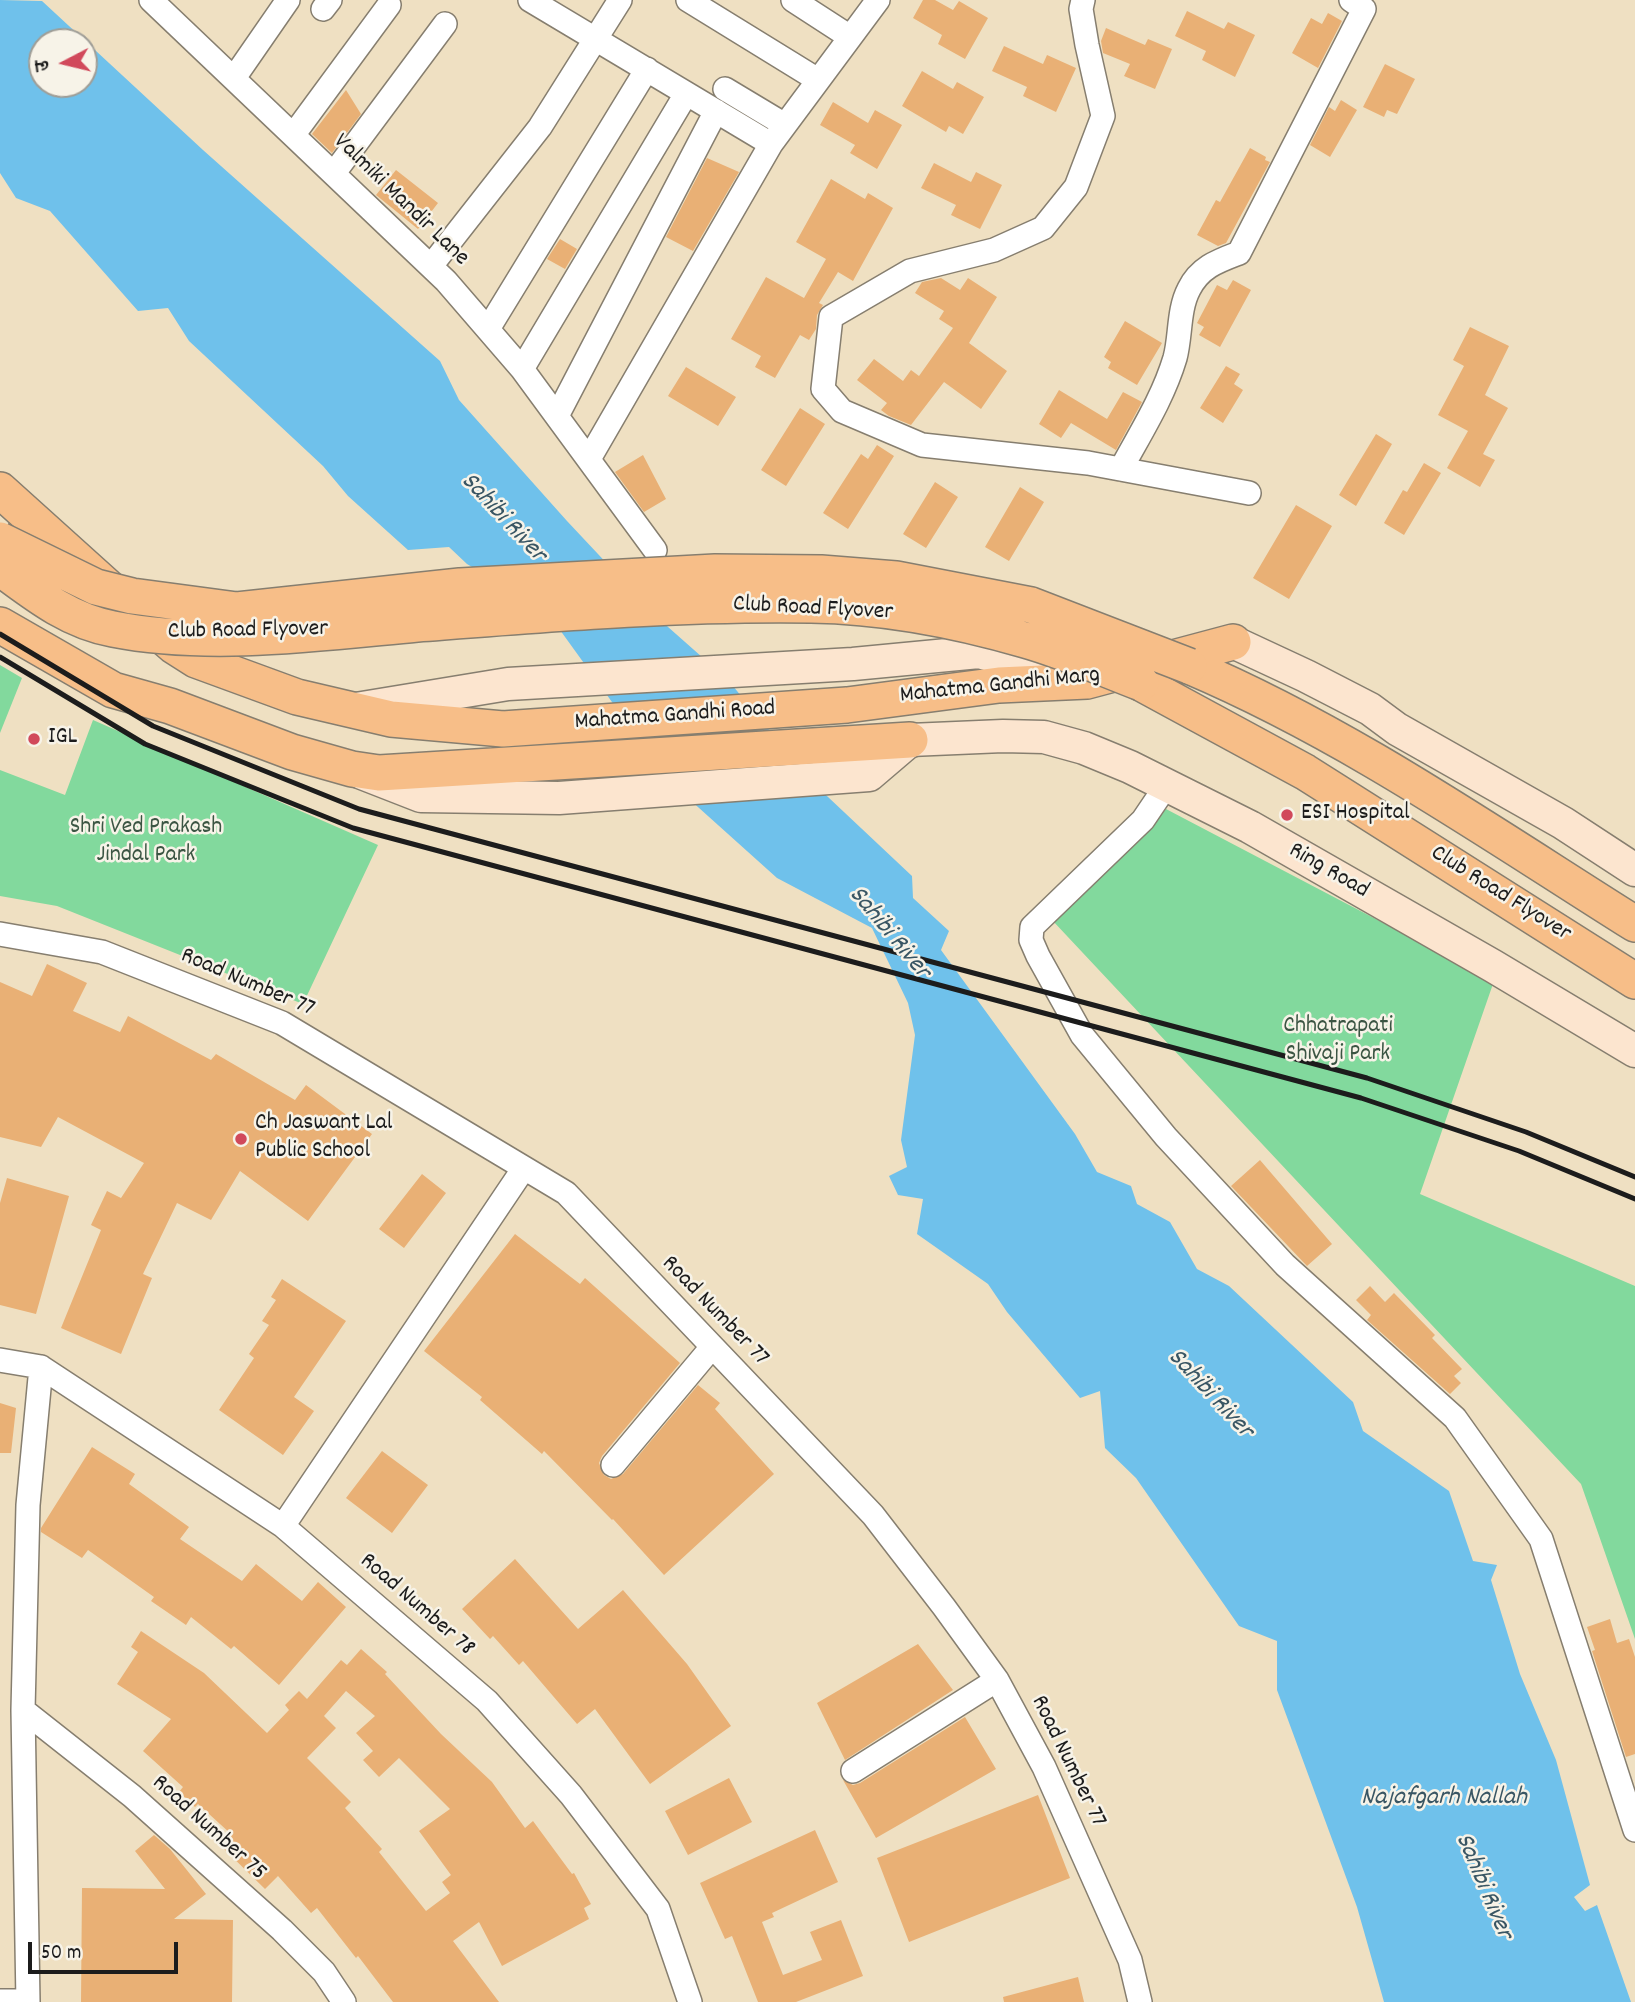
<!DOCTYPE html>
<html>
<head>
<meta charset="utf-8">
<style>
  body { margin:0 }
  #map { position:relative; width:1635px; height:2002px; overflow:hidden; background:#efe0c2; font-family:Dekko,"Playpen Sans Deva",sans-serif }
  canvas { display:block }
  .north { position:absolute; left:28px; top:28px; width:70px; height:70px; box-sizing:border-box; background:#f7f3e8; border:2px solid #9f9d96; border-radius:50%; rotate:263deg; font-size:19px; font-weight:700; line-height:28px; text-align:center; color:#1c1c1c }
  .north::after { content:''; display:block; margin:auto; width:24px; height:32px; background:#d1495b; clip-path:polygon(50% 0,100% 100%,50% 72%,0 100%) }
  .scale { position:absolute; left:28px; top:1942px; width:150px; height:32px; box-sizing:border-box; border:4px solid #1c1c1c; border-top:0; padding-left:9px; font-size:21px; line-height:24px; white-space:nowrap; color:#1c1c1c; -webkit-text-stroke:5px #f7f3e8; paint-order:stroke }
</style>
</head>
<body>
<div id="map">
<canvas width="1635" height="2002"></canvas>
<div class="north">उ</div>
<div class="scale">50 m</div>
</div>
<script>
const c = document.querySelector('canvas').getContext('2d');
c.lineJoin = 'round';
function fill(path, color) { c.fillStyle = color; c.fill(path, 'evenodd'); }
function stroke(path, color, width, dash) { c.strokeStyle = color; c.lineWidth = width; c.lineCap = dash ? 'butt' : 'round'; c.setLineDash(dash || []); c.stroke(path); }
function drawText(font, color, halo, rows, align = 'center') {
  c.font = font + ' Dekko,sans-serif'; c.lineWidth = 5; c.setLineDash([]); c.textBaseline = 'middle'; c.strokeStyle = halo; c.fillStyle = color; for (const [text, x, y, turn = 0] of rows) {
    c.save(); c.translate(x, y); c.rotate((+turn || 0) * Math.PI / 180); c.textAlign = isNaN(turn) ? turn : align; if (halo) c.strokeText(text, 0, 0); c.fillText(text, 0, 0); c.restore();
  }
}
const green = new Path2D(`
  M0,665L22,678L0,733Z
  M93,720L378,845L303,1004L57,906L0,896V770L65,795Z
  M1166,809L1494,981L1420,1194L1635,1286V1639L1581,1484L1052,920Z`);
const water = new Path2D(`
  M0,0L42,1L203,150L440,361L459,400L567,521L659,619L728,680L811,781L912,876L913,898L949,931L941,950L1075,1134L1097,1172L1131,1186L1137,1204L1170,1222L1197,1269L1229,1286L1353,1402L1363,1431L1449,1491L1473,1561L1497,1565L1491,1580L1520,1674L1556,1760L1590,1885L1574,1897L1585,1911L1597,1905L1631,2002H1384L1357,1907L1277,1690V1641L1239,1626L1136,1478L1105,1448L1100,1391L1080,1398L1007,1312L988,1284L917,1234L923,1199L898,1195L889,1176L907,1167L901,1140L915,1035L908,1003L872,928L777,878L669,781L560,630L524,598L467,564L449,547L408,550L348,496L323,466L189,341L168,308L138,311L50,211L16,198L0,173ZM42,42H84V84H42Z`);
const building = new Path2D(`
  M923,0H935L953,10L959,1L988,18L965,59L938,44L942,35L913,18Z
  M1187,11L1224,29L1228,22L1255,35L1235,77L1202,60L1206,51L1175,36Z
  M1328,13L1342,21L1318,68L1292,53L1311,18L1322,24Z
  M1106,28L1145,45L1148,39L1172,49L1155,89L1124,76L1130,64L1103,53L1101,41Z
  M1004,46L1043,64L1047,55L1076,68L1056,112L1023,96L1027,87L992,71Z
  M1385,64L1415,79L1397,114L1387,110L1384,117L1363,107Z
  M922,71L953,89L957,82L984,97L963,134L949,126L946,132L902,106Z
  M346,90L361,114L332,153L312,134Z
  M1341,100L1357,110L1330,157L1310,145L1329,107L1335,111Z
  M833,102L868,123L875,110L902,125L877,169L850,153L855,145L820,125Z
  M1250,148L1266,157L1265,160L1270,162L1226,243L1218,246L1197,235L1216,200L1220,202Z
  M707,158L739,172L693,251L666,237Z
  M934,163L971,182L976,172L1002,185L980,229L951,215L956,205L921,188Z
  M396,170L438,203L418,229L376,195Z
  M831,179L865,199L868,193L893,208L853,281L838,272L819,303L823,305L817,315L816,329L809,340L800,335L775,378L755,367L761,356L731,339L766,277L804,298L826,259L796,242Z
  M560,239L577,249L565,269L547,259Z
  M941,278L960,290L968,278L997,297L969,343L1007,371L981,409L944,382L911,425L889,416L881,410L887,403L857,380L874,359L903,381L911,370L919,376L953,328L939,319L944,311L915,293L922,282Z
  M1233,280L1251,290L1220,347L1199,335L1204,327L1197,323L1217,285L1227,290Z
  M1125,321L1162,343L1137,385L1108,368L1111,362L1104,357Z
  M1470,327L1509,346L1485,395L1508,408L1483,454L1495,460L1480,487L1447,468L1468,431L1438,415L1464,366L1453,360Z
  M1226,366L1240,374L1234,384L1243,390L1223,423L1200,408Z
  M686,367L736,397L718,426L668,396Z
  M1059,390L1107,419L1123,392L1142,402L1116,450L1071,423L1061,438L1039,424Z
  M800,408L825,424L786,486L761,470Z
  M1376,434L1392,444L1356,506L1339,495Z
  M877,445L894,456L848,529L823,513L861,454L868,459Z
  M643,455L666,499L644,512L615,472Z
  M1424,463L1441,473L1404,535L1384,523L1403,490L1407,492Z
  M935,482L958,497L926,548L903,534Z
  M1020,487L1044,502L1009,561L985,547Z
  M1296,505L1332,526L1289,599L1253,578Z
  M47,964L87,983L73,1011L120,1032L128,1016L211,1060L216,1054L295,1100L306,1085L372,1134L308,1221L240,1171L211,1220L177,1203L143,1274L152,1278L121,1354L61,1328L101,1230L91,1225L107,1191L121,1198L144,1163L58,1117L41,1147L0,1137V982L32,996Z
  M1260,1160L1332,1244L1307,1266L1231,1186Z
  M422,1174L446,1193L404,1248L379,1229Z
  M7,1178L69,1196L36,1314L0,1305V1203Z
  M515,1234L580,1284L585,1278L680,1363L602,1456L599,1463L604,1475L611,1479L623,1474L698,1385L720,1403L715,1409L774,1474L664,1575L613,1519L612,1520L544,1451L542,1454L480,1400L482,1397L424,1351Z
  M282,1279L346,1321L294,1397L314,1411L283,1455L219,1410L254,1358L249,1354L269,1325L262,1321L276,1300L271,1297Z
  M1370,1286L1385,1302L1394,1293L1435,1335L1432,1338L1462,1369L1454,1376L1461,1383L1450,1394L1367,1320L1371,1315L1356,1300Z
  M0,1403L16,1408L11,1453H0Z
  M92,1447L135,1474L129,1484L189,1527L180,1539L242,1581L256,1564L302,1601L318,1582L346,1607L279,1685L234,1646L231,1649L191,1617L186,1625L151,1601L154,1597L88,1550L82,1558L41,1532V1528Z
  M382,1451L428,1485L392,1533L346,1498Z
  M515,1559L578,1629L623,1590L687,1664L731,1726L650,1784L595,1709L577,1724L523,1661L519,1665L493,1636L490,1639L462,1609Z
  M1610,1619L1617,1643L1629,1639L1635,1657V1754L1626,1757L1592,1651L1595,1650L1587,1627Z
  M141,1631L204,1673L267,1733L289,1710L285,1705L299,1691L307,1699L341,1660L347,1665L361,1649L387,1672L385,1674L441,1734L492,1782L525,1828L533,1821L572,1874L574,1873L591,1904L584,1908L589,1919L502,1966L479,1922L453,1941L499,2002H393L358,1956L356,1958L317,1908L311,1913L278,1876L265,1889L220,1845L231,1834L198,1804L195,1807L179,1792L183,1787L143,1751L171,1719L117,1684L138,1652L131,1647ZM346,1691L375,1716L356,1733L373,1751L363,1760L379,1777L399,1758L450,1809L419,1831L451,1875L442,1882L450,1893L426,1911L379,1852L382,1849L345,1808L351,1802L307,1758L336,1728L324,1716Z
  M918,1644L953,1690L845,1760L817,1703Z
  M965,1717L996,1769L876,1838L843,1780L853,1785L860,1783Z
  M729,1778L752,1822L688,1855L665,1811Z
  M1038,1795L1070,1878L909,1942L877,1858Z
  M815,1830L838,1882L772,1913L774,1917L762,1922L783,1975L822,1960L810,1932L841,1920L863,1976L796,2002H758L732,1936L725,1939L700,1883Z
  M154,1835L170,1849L206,1894L174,1919L233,1920L232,2002H81L82,1888L165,1889L135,1851Z
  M1078,1977L1084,2002H1004L1003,1997Z`);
const minor = new Path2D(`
  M151,0L446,281L522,369L655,550
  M530,0L771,144
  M688,0L818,80
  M793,0L850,37
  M1083,0L1081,9L1087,45L1103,116L1076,187L1043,228L994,250L910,271L831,317L823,389L842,411L922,445L1088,463L1249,493
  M323,9L330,0
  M234,78L288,0
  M725,89L785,125
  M294,134L389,5
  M334,173L445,24
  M431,266L540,127L620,0
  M488,329L647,69
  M522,369L686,94
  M557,416L716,111
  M589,459L771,144L878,0
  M1121,469C1141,432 1163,398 1175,358C1181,336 1178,310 1189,289C1200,267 1218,261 1239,253L1364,9L1351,0
  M1166,786L1143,820L1032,927L1031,940L1038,956L1082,1035L1166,1137L1285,1265L1455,1418L1541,1539L1635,1830
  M0,934L102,952L282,1023L566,1193L873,1515L944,1607L997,1680L1044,1767L1130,1960L1140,2002
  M0,1360L41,1367L283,1526L487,1701L571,1795L658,1909L690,2002
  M613,1465L712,1347
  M283,1526L524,1168
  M23,1710L132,1796L282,1930L324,1972L344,2002
  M853,1771L997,1680
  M0,2001H28
  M28,2002L23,1710L28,1505L41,1367`);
const secondary = new Path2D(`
  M1233,642L1306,676L1370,709L1397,729L1563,823L1635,870
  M356,709L508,684L853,664L979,652L1071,677
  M362,773L421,796L559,798L869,775L910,740L1003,736L1044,737L1084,748L1130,767L1250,827L1493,966L1635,1051`);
const primary = new Path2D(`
  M0,490L112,591
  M0,625L113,690L170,706L292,752L352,769L379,773L910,740
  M151,626L174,646L196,660L297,697L391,719L503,729L847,705L999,685L1087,681L1233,642
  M1189,666C1347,733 1490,833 1635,924
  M1141,683L1305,772L1635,981`);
const rail = new Path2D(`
  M0,634L153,726L359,809L1367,1078L1526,1132L1635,1177
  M0,657L145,744L353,828L1361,1098L1519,1151L1635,1199`);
const primaryBridge = new Path2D(`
  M0,540L96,587L132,596L237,610L460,586L715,572L821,573L896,579L1031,605L1189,666
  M0,568C35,594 69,621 113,629C210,648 320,633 417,624C548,614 680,603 811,605C883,606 956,620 1025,640C1064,651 1102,668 1141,683`);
const markers = [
  [34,739,7,"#d1495b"],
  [1287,815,7,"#d1495b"],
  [241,1139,7,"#d1495b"]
];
const streetNames = [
  ["Valmiki Mandir Lane",400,201,44],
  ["Club Road Flyover",813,610,3],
  ["Club Road Flyover",248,632,-1],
  ["Mahatma Gandhi Marg",1000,687,-6],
  ["Mahatma Gandhi Road",675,717,-4],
  ["Ring Road",1328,872,30],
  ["Club Road Flyover",1500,895,32],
  ["Road Number 77",247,984,23],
  ["Road Number 77",714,1312,46],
  ["Road Number 78",416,1606,41],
  ["Road Number 77",1067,1762,64],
  ["Road Number 75",208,1829,42]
];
const poiNames = [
  ["IGL",48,739],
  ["ESI Hospital",1301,815],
  ["Ch Jaswant Lal",255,1125],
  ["Public School",255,1153]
];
const parkNames = [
  ["Shri Ved Prakash",146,829],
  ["Jindal Park",146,857],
  ["Chhatrapati",1338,1028],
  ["Shivaji Park",1338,1056]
];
const waterNames = [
  ["Sahibi River",502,519,47],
  ["Sahibi River",888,934,50],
  ["Sahibi River",1209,1395,47],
  ["Najafgarh Nallah",1444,1799],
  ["Sahibi River",1482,1887,67]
];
fill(green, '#82d99d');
fill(water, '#6fc1eb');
fill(building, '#e9b075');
stroke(minor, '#867e6f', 26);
stroke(secondary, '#867e6f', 35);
stroke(primary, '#867e6f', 38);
stroke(minor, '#fff', 23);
stroke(secondary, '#fce5cf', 32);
stroke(primary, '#f7be88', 35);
stroke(rail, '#1c1c1c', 5);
stroke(primaryBridge, '#867e6f', 38, []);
stroke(primaryBridge, '#f7be88', 35);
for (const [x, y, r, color] of markers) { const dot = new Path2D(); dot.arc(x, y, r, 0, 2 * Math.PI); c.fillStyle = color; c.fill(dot); stroke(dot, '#f7f3e8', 2.5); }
drawText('24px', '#1c1c1c', '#f7f3e8', streetNames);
drawText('24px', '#1c1c1c', '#f7f3e8', poiNames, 'left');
drawText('24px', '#3b5543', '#f7f3e8', parkNames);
drawText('italic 26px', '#395664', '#f7f3e8', waterNames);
</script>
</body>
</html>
